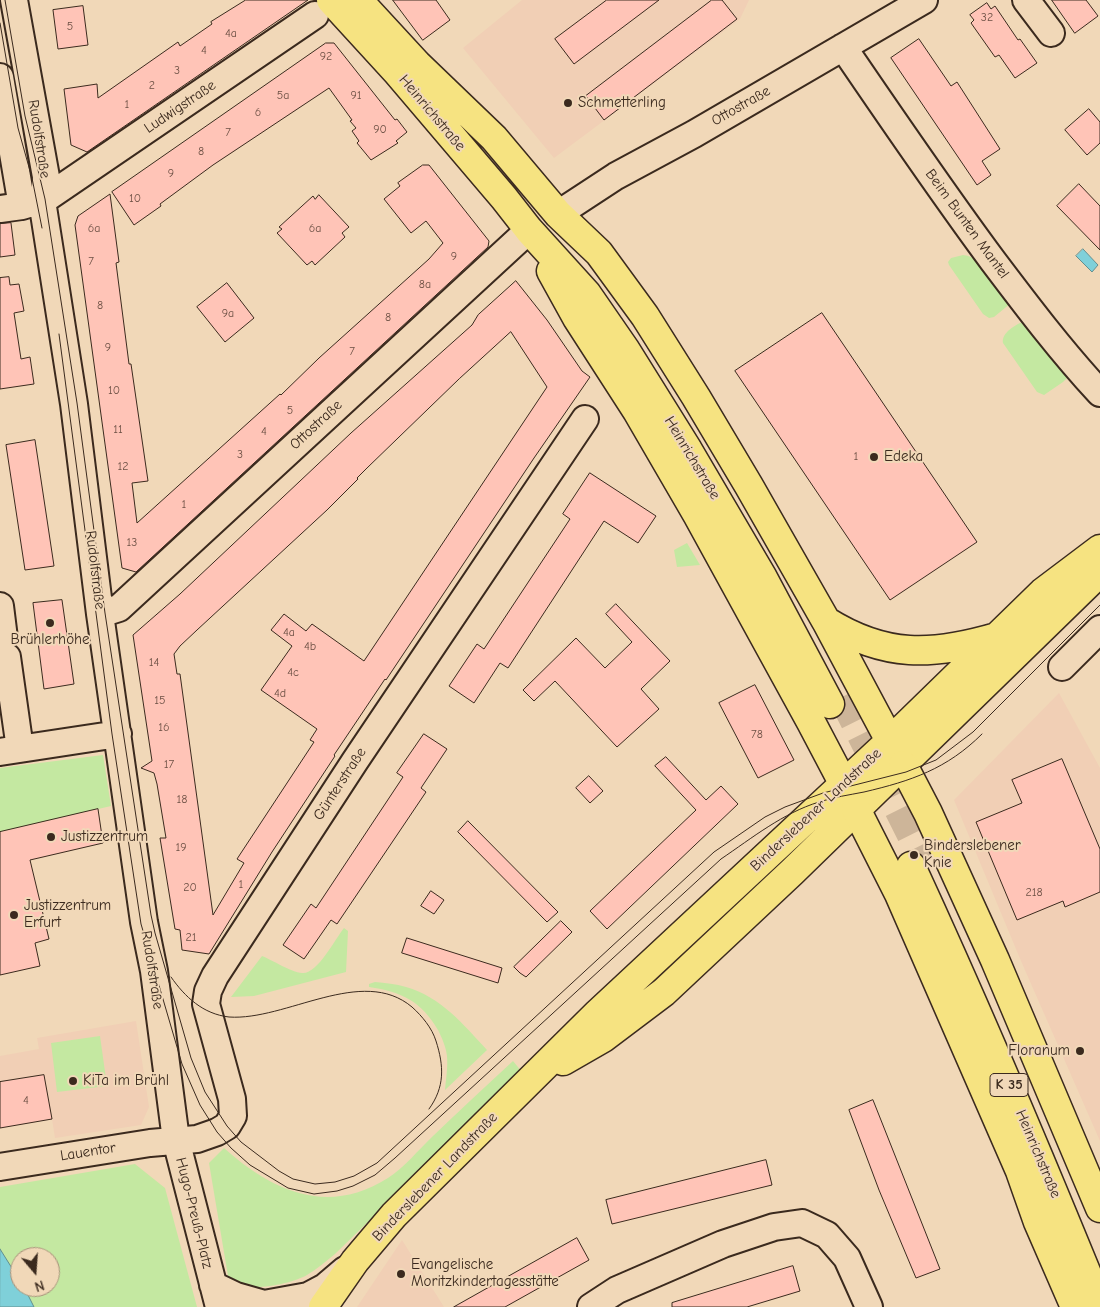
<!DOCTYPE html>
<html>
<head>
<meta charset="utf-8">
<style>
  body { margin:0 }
  #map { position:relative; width:1100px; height:1307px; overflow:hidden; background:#f1d8b8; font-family:"Comic Neue",sans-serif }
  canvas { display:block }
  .north { position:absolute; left:10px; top:1247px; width:50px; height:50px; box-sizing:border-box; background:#f1d8b8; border:1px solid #a8927a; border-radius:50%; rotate:162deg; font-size:14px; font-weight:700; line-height:20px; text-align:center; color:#3b2a1e }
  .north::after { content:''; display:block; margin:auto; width:18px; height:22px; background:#3b2a1e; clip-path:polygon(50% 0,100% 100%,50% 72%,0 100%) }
</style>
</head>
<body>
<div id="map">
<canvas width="1100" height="1307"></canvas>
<div class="north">N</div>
</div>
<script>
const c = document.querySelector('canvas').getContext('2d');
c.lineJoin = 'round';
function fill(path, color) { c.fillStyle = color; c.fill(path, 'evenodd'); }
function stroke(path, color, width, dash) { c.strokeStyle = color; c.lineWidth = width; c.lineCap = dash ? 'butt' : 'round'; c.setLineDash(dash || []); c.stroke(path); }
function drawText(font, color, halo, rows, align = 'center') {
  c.font = font + ' "Comic Neue",sans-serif'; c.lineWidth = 4; c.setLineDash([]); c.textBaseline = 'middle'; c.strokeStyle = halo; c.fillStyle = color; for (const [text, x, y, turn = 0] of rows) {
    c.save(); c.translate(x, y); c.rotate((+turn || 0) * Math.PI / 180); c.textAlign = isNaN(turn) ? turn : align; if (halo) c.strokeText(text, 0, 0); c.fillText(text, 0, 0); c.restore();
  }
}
const built = new Path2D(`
  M522,0H749L740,19L554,158L463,48Z
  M1059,693L1100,768V1141L1021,961L954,800Z
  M136,1021L149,1107L141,1125L55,1138L52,1119L0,1128V1056L39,1049L37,1038Z
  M402,1240L444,1307H357Z`);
const green = new Path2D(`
  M963,255C987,258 998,284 1011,303L994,317L989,318L983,314L949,265L948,262L951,258Z
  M1025,321L1069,376L1063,382L1044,395L1037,392L1003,343C1001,333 1016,324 1025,321Z
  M687,543L700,565L677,567L674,550Z
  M103,755L111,806L0,832V768Z
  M344,928L348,931L346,972L254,996L231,997L262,956C272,960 291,972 302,973C317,975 335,939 344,928Z
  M375,982C385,983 396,984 406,987C441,997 463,1024 487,1050L445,1090C446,1079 448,1067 447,1056C446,1047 442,1038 438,1030C421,1001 402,992 369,987V984Z
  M100,1036L107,1086L57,1092L51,1043Z
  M513,1061L522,1072L335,1254C326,1261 317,1269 307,1275C293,1283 257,1291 242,1285C237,1283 233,1279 228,1276L209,1163L224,1148C273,1192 328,1216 388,1178C404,1168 419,1149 433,1136C459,1111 486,1086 513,1061Z
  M135,1164L165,1188L197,1307H0V1187ZM20,1257H50V1287H20Z`);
const water = new Path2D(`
  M1083,249L1098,265L1092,272L1076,256Z
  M0,1249L20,1281V1287H24L34,1307H0Z`);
const building = new Path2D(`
  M246,0H308L87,152L71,145L64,89L97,84L98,98L178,42L180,46L212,24L211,22Z
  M393,0H436L450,20L423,40Z
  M607,0H659L574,64L555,39Z
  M712,0H722L737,19L604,120L586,96Z
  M1052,0H1086L1098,16L1075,33Z
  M987,3L991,9L995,6L1018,40L1020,39L1037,63L1015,78L999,55L995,57L971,23L974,20L970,15Z
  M83,6L88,45L58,49L53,10Z
  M919,39L951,86L957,82L1000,149L982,161L991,175L977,185L891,58Z
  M326,43H334L395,120L397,119L407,132L396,141L398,143L371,160L357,143L359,141L352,131L356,128L350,121L352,120L329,88L213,165L160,204L161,206L134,225L112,192Z
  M1089,109L1100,122V143L1087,155L1065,130Z
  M423,165H429L489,241L488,247L136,572L122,568L75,225L78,216L110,194L119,262L116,263L129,364H131L148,481L132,483L137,523L280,394L281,395L319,358L429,259L443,243L426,221L411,233L384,199L400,186L398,183Z
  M1079,184L1100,206V250L1057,206Z
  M319,195L349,227L342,233L345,237L315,265L312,261L307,265L277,233L282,229L279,227L313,196L315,199Z
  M11,223L15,255L0,257V224Z
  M9,277L10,285L19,284L24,311L14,313L21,359L30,357L34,384L0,389V278Z
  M516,281L547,320L582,371L590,377L534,458L386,680L385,679L334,755L335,756L272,852L209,954L182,950L180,930L175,929L160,838H166L157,784L154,773L141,768L152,761L133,635L180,594L351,433L472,325L478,315ZM511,332L547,387L364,661L312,624L306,631L284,614L271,630L292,646L261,690L317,729L310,740L314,742L237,859L244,863L213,915L180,674H177L174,654L180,646L197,630L327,510L358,479L357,478L367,468L459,379Z
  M227,283L254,318L225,342L197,307Z
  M822,313L977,542L890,600L735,371Z
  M35,440L54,566L25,570L6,445Z
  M590,473L656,516L638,543L604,521L508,668L500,663L474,703L449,686L477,644L484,649L570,519L563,514Z
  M62,600L74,684L44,689L33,603Z
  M616,604L670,661L641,689L659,709L617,747L555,681L534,701L523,690L576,638L605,668L632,642L606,614Z
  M755,685L794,760L758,778L719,703Z
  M424,734L447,749L421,788L426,792L337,924L331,920L304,959L283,945L311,904L316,908L403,777L397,773Z
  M666,757L706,800L721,786L738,804L607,929L590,911L696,810L655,766Z
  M1062,759L1100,849V892L1065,907L1063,901L1017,920L976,822L1022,803L1012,780Z
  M589,776L603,791L590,803L576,788Z
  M98,809L103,843L30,860L49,939L35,943L40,966L0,975V832Z
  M468,821L558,912L547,922L458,832Z
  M431,891L444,900L434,914L421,906Z
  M561,921L572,932L526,977L520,973L514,967Z
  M407,938L502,968L498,983L402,953Z
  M44,1075L52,1119L0,1128V1082Z
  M873,1100L940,1269L916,1278L879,1190L849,1110Z
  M766,1160L772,1185L612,1224L606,1200Z
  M577,1238L589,1260L505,1307H454Z
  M793,1266L800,1291L747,1307H672V1303Z`);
const majorTunnel = new Path2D(`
  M842,697L924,861`);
const minor = new Path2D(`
  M14,0L46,177L43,207L74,404L100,614L144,922L154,971L176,1140L219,1307
  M1026,0L1051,33
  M843,47C892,119 941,191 993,261C1027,306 1061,351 1100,393
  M0,77L22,206
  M0,209L22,206L45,199L315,15
  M558,214L616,176L694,134L924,0
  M0,606L4,638
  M100,614L119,608L529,230
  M7,657L20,749
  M1062,667L1100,629
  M0,752L118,734
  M0,1167L150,1143L197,1139L217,1132L227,1126L233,1116L232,1099L206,1004L208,991L215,976L355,761L585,419
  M213,1285L236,1296L264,1304L308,1296L325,1287L345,1270
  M591,1307L617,1290L723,1244L774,1227L802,1223L827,1235L847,1258L869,1307`);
const major = new Path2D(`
  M331,0L396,71L504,198L529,230L587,294L625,349L688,450L762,576L830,704
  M358,0L417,64L494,138L558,214L599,253L645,316L696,397L749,486L826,621L898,756
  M551,271L577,318L637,411L698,516L811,722L851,798
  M826,621C885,658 932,656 997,637
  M563,1061L603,1038L664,992L792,872L1100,572
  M323,1307L355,1261L394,1215L598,1013L890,741L1043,592L1100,549`);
const highway = new Path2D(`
  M903,765L928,813L995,960L1100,1208
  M856,809L899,894L1020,1171L1038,1222L1075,1307
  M911,866C978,1011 1040,1158 1100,1306`);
const tram = new Path2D(`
  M5,0L25,116L45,199L77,403L105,613L151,915L155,933L191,1058L205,1092L227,1126L241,1142L279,1171L293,1179L315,1184L335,1182L354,1176L377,1163L714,852L765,817L785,807L823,793L906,772L936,760L973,732L1100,605
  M0,23L18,128L32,178L42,228
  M59,334L112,734L141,924L182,1064L200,1105L217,1132L231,1148L250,1165L288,1188L314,1194L337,1191L353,1186L375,1175L395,1158L721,859C752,838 783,813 819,802C834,797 849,795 864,792C911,781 947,769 982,734
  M171,977C185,997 203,1014 229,1017C286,1021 362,965 412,1007C422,1016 432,1028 436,1041C444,1066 445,1087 429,1109`);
const markers = [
  [568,103,5,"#3b2a1e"],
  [874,457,5,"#3b2a1e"],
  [50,623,5,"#3b2a1e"],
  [51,837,5,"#3b2a1e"],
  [914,855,5,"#3b2a1e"],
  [14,915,5,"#3b2a1e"],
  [1080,1051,5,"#3b2a1e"],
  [73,1081,5,"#3b2a1e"],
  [401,1274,5,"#3b2a1e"]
];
const numberNames = [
  ["32",987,18],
  ["5",70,27],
  ["4a",231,34],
  ["4",204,51],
  ["92",326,57],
  ["3",177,71],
  ["2",152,86],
  ["5a",283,96],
  ["91",356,96],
  ["1",127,105],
  ["6",258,113],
  ["90",380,130],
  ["7",228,133],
  ["8",201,152],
  ["9",171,174],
  ["10",135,199],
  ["6a",94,229],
  ["6a",315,229],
  ["9",454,257],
  ["7",91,262],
  ["8a",425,285],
  ["8",100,306],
  ["9a",228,314],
  ["8",388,318],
  ["9",108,348],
  ["7",352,352],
  ["10",114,391],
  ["5",290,411],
  ["11",118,430],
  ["4",264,432],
  ["3",240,455],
  ["1",856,457],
  ["12",123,467],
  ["1",184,505],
  ["13",132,543],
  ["4a",289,633],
  ["4b",310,647],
  ["14",154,663],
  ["4c",293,673],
  ["4d",280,694],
  ["15",160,701],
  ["16",164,728],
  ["78",757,735],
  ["17",169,765],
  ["18",182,800],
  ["19",181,848],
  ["1",241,885],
  ["20",190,888],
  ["218",1034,893],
  ["21",191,938],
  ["4",26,1101]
];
const shields = [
  [1009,1085,38]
];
const shieldNames = [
  ["K 35",1009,1085]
];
const poiNames = [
  ["Schmetterling",578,103],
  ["Edeka",884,457],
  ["Brühlerhöhe",50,640,"center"],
  ["Justizzentrum",61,837],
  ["Binderslebener",924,846],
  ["Knie",924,863],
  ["Justizzentrum",24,906],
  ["Erfurt",24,923],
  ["Floranum",1070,1051,"right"],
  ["KiTa im Brühl",83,1081],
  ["Evangelische",411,1265],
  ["Moritzkindertagesstätte",411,1282]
];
const streetNames = [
  ["Ottostraße",741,106,-30],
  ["Ludwigstraße",180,107,-34],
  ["Heinrichstraße",432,113,50],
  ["Rudolfstraße",39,139,81],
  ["Beim Bunten Mantel",967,224,54],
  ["Ottostraße",316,425,-43],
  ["Heinrichstraße",692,458,59],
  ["Rudolfstraße",95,570,83],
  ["Günterstraße",340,784,-57],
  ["Binderslebener Landstraße",816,810,-43],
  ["Rudolfstraße",152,970,81],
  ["Lauentor",88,1152,-9],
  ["Heinrichstraße",1038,1154,67],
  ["Binderslebener Landstraße",435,1177,-46],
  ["Hugo-Preuß-Platz",194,1213,76]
];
fill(built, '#f1cfb5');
fill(green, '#c4e8a1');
fill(water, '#7fd0d9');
stroke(water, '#648e8e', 1);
fill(building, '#ffc4b7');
stroke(building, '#3b2a1e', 1);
stroke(majorTunnel, '#cdb599', 28, [28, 14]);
stroke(minor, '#3b2a1e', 30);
stroke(major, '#3b2a1e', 31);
stroke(highway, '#3b2a1e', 31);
stroke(minor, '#f1d8b8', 26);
stroke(major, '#f6e381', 28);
stroke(highway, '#f6e381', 28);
stroke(tram, '#3b2a1e', 1);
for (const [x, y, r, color] of markers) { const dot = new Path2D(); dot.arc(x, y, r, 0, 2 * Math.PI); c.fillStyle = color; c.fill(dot); stroke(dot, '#f1d8b8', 2); }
drawText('12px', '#6c5044', null, numberNames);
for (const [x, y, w] of shields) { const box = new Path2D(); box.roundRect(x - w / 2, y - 11.5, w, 23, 4); c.fillStyle = '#f1d8b8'; c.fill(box); stroke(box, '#3b2a1e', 1); }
drawText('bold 14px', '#3b2a1e', null, shieldNames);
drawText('15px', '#3b2a1e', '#f1d8b8', poiNames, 'left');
drawText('15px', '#3b2a1e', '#f1d8b8', streetNames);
</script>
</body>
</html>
